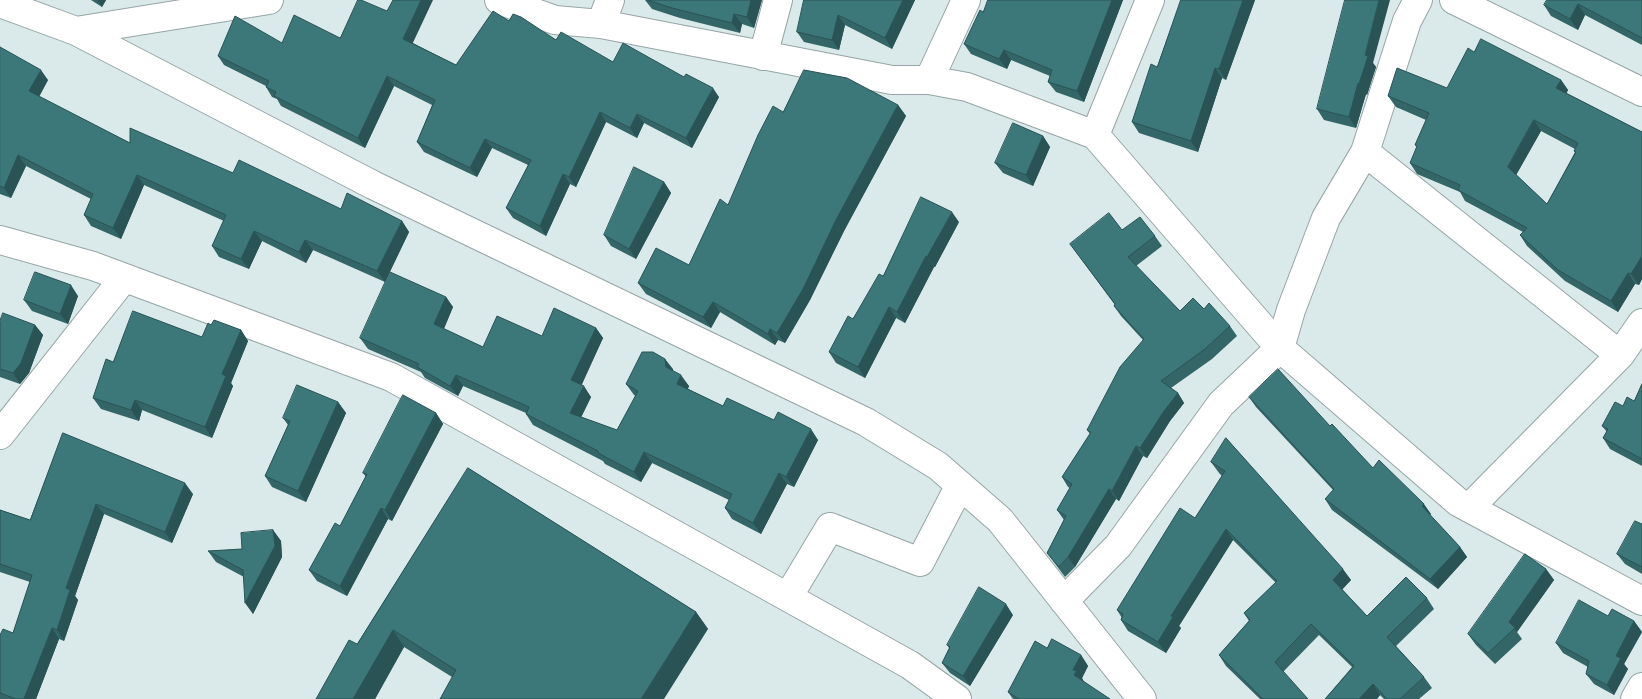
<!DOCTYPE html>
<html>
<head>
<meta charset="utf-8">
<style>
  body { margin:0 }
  canvas { display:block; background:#daeaeb }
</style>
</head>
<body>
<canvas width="1642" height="699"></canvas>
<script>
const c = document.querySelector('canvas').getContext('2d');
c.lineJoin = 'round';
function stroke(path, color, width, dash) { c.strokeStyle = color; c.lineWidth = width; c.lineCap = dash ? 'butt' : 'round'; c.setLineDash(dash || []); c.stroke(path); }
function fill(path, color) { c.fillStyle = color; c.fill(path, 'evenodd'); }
const minor = new Path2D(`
  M499,0L555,20L601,24L892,80H929L967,87L1095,135L1280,348L1458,502L1642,601
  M1454,0L1642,92
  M0,3L76,31L373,185L866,422L938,466L1000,520L1142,699
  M601,24L610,0
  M76,31L269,0
  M763,56L778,0
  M929,80L966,0
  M1095,135L1150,0
  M1365,152L1620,355
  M0,240L93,266L391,377L910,665L957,699
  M0,435L124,278
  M1469,508L1620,355L1642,323
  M788,597L830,527L920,562L960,485
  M1064,601L1118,546L1221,404L1280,348L1291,310L1326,218L1365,152L1407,21L1418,0
  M1635,699L1642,687`);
const wall = new Path2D(`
  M91,0H106L102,7Z
  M645,0H762L754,28L742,24L740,33L680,18L652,9Z
  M804,0H915L892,49L845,25L839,50L804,42L797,32Z
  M1123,0L1084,102L1056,92L1048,82L1050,76L1011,60L1007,69L971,54L964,44L983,12Z
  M1181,0H1255L1226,80L1222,78L1198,152L1139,133L1132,122L1157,67Z
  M1642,0V45L1585,15L1578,30L1551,16L1544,5Z
  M387,11L413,43L456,65L509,21L613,62L719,97L692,148L644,123L637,138L606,122L576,187L570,184L546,236L513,218L506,208L528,165L492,148L477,177L424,152L417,142L432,105L394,86L365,148L281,106L277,99L272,97L266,87V86L224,65L218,56L282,43L340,38Z
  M0,47L48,80L39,97L130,143L233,173L341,209L402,221L409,232L385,282L313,250L306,263L262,241L249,269L219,257L212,246L224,221L144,185L121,239L91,226L84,215L91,199L26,166L11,198L0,194Z
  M1474,52L1561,80L1568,90L1566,93L1642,132V279L1639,285L1635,284L1618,312L1565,281L1527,246L1520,235L1523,232L1465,201L1460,192L1417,174L1410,163L1417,147L1415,145L1426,120L1396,107L1388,96L1447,88ZM1541,131L1575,149L1574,151L1575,152L1547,204L1516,175Z
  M1373,63L1376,67L1367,95L1366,94L1356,128L1324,120L1317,109Z
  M898,105L906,116L844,231L810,300L785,343L778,340L775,345L720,312L711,328L646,294L638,283L689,265L728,205L783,112Z
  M1043,136L1050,147L1033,186L1003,173L995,163Z
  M664,182L671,193L636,259L611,246L604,235Z
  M959,222L935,267H934L905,323L896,318L865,378L836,363L829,352L883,276Z
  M1122,230L1155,236L1162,246L1136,266L1180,311L1204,309L1230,326L1237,336L1212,359L1171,388L1178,393L1184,403L1170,421L1147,458L1143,456L1119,501L1116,499L1075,567L1065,577L1047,553L1064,520L1057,510L1070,488L1068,487L1062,477L1090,434L1087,430L1143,340L1121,316L1114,306L1115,305L1070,244Z
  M78,296L68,324L32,311L24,300Z
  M446,297L453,307L444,329L483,347L542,336L596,328L603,338L581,385L591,397L581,417L617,430L636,396L634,395L626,384L665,359L673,371L689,386L688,389L723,406L774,420L818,440L794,487L787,484L761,534L732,519L725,508L729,500L652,463L641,482L605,464L603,461L533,425L526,414V413L463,386L458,396L425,378L421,372L368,349L360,338Z
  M0,321L35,325L43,335L29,373L20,384L0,377Z
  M211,325L241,330L248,341L231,383L233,386L212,438L142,410L139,421L101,409L93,398L113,362L202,337Z
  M1642,384V466L1610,449L1603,438L1607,432L1602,426L1623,406L1634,401Z
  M1249,397L1330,426L1373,468L1431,514L1430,515L1460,547L1467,557L1438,589L1332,510L1325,499L1333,490L1256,407Z
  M338,402L346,413L306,502L272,487L265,476L288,425L283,418Z
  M436,413L443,424L392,521L388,519L347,596L317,581L309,570L340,526L366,477L363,473Z
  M63,433L193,494L172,543L104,514L75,596L78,600L64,641L59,639L36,699H0V635L13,633L30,582L0,572V510L30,520Z
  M1226,438L1351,580L1342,589L1367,616L1427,598L1434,609L1396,646L1424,677L1432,688L1419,699H1384L1380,695L1377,699H1325L1352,667L1319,635L1283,672L1308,699H1260L1226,666L1219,655L1249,621L1244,613L1276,583L1233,540L1179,626L1181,628L1166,653L1128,631L1121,620L1122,618L1117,610L1195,518L1222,476L1219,473L1211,462Z
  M468,468L696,612L708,629L452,677L404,647L375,699H316L357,644Z
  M1642,524V574L1625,564L1617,554Z
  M273,530L281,541L282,557L253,614L244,577L216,562L208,551L242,549Z
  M1546,569L1554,580L1517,632L1522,639L1495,664L1476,645L1468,634Z
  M1013,615L970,686L950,673L942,663L949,648L947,645Z
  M1608,616L1634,621L1642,632L1624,664L1628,669L1614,695L1594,684L1586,674L1588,667L1563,653L1556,643Z
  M1047,648L1081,655L1088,666L1082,678L1084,682L1110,699H1013L1008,692Z`);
const shadedWall = new Path2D(`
  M97,0H106L102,7Z
  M421,0H433L410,49L403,39Z
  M751,0H762L754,28L747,17Z
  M903,0H915L892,49L885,38Z
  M1112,0H1123L1084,102L1077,91Z
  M1243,0H1255L1226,80L1219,69Z
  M1379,0H1390L1373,63L1376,67L1367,95L1359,84L1365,55Z
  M1578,4L1585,15L1578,30L1570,19Z
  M734,14L742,24L740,33L732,23Z
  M838,15L845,25L839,50L832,40Z
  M1004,50L1011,60L1007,69L999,59Z
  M1215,68L1222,78L1198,152L1191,141Z
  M41,70L48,80L36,102L29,91Z
  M387,76L394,86L365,148L358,138Z
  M1561,80L1568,90L1564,99L1556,88Z
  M1358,83L1366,94L1356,128L1349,117Z
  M713,88L719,97L692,148L686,138Z
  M898,105L906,116L844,231L810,300L785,343L777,333L836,220Z
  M600,112L606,122L576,187L569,177Z
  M637,114L644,123L637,138L630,128Z
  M1534,120L1541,131L1515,177L1508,167Z
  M1043,136L1050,147L1033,186L1026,175Z
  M485,139L492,148L477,177L470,168Z
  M18,155L26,166L11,198L4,188Z
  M563,174L570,184L546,236L540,226Z
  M137,175L144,185L121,239L113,228Z
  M664,182L671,193L636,259L629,249Z
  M952,212L959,222L935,267L927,257Z
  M402,221L409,232L385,282L377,271Z
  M254,231L262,241L249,269L241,259Z
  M305,240L313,250L306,263L299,252Z
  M926,256L934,267L905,323L897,312Z
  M1642,256V279L1639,285L1631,274Z
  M1628,273L1635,284L1618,312L1611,301Z
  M71,285L78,296L68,324L60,314Z
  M446,297L453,307L441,335L434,324Z
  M713,302L720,312L711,328L703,317Z
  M889,307L896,318L865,378L858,367Z
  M35,325L43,335L29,373L20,384L13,373Z
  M596,328L603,338L579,391L571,380Z
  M770,329L778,340L775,345L768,334Z
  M241,330L248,341L231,383L233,386L212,438L205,427L222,374Z
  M665,359L673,369L674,378L666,367Z
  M456,375L463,386L458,396L450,386Z
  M681,375L689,386L685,394L677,384Z
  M584,386L591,397L578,424L570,413Z
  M1178,393L1184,403L1170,421L1147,458L1140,448L1164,411Z
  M135,400L142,410L139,421L131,410Z
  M338,402L346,413L306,502L298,491Z
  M436,413L443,424L392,521L385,510Z
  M811,429L818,440L794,487L786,477Z
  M1136,446L1143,456L1119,501L1112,491Z
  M644,452L652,463L641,482L634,472Z
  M779,473L787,484L761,534L753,523Z
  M185,483L193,494L172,543L165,532Z
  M1109,489L1116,499L1075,567L1068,557Z
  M96,504L104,514L75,596L78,600L64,641L57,630L66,588Z
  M1424,504L1431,514L1429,516L1422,506Z
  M381,508L388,519L347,596L340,586Z
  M1226,529L1233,540L1179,626L1181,628L1166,653L1158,642L1171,616Z
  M273,530L281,541L282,557L253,614L245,603Z
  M1460,547L1467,557L1438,589L1430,579Z
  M1343,569L1351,580L1341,591L1333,580Z
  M1546,569L1554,580L1517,632L1509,622Z
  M1006,604L1013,615L970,686L963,676Z
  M696,612L708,629L664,699H641Z
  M1634,621L1642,632L1624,664L1628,669L1614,695L1607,685L1616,656Z
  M52,628L59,639L36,699H24Z
  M393,630L404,647L375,699H353Z
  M1081,655L1088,666L1082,678L1084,682L1074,675L1073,670Z
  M1373,684L1380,695L1377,699H1359Z`);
const building = new Path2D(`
  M358,0H361L387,11L393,0H421L403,39L456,65L493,11L509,21L513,14L521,17L556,40L561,32L613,62L623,43L684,77L686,74L713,88L686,138L637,114L630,128L600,112L569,177L563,174L540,226L506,208L531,160L485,139L470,168L417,142L435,100L387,76L358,138L274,96L276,92L266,87L269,81L218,56L235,16L282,43L294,15L340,38Z
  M648,0H751L747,17L734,14L732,23L672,8Z
  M804,0H903L885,38L838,15L832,40L797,32Z
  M988,0H1112L1077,91L1048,82L1052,70L1004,50L999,59L964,44L980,10L983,12Z
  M1181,0H1243L1219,69L1215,68L1191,141L1132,122L1151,64L1157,67Z
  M1345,0H1379L1365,55L1368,56L1359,84L1358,83L1349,117L1317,109Z
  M1547,0H1642V38L1578,4L1570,19L1544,5Z
  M1481,39L1561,80L1556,88L1642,132V256L1631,274L1628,273L1611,301L1558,270L1520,235L1527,228L1458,190L1460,185L1410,163L1417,146L1415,145L1429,113L1388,96L1397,68L1447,88L1468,48L1474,52ZM1534,120L1578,143L1574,151L1576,152L1547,204L1508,167Z
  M0,47L41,70L29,91L130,143V128L233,173L239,160L341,209L347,193L402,221L377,271L305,240L299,252L254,231L241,259L212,246L226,215L137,175L113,228L84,215L93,194L18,155L4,188L0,186Z
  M804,70L847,78L898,105L836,220L803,289L777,333L770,329L768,334L713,302L703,317L638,283L656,248L689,265L720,199L728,205L758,135L773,106L783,112Z
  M1013,123L1043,136L1026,175L995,163Z
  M634,167L664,182L629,249L604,235Z
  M921,197L952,212L927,257L926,256L897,312L889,307L858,367L829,352L848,316L853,319L879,274L883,276Z
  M1109,213L1122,230L1140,217L1155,236L1128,257L1180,311L1193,298L1204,309L1209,303L1230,326L1205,349L1161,381L1178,393L1164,411L1140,448L1136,446L1112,491L1109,489L1068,557L1059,567L1047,553L1066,516L1057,510L1072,484L1062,477L1091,432L1087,430L1120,367L1144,339L1114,306L1115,304L1070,244Z
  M35,272L71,285L60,314L24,300Z
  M390,272L446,297L434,324L483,347L497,316L542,336L554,308L596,328L571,380L584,386L570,413L617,430L638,391L626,384L642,352H653L665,359L666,367L681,375L677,384L723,406L727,398L774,420L778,412L811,429L786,477L779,473L753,523L725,508L732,494L644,452L634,472L598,453V451L526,414L529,407L456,375L450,386L417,367L419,364L360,338Z
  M133,311L202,337L208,323L211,325L214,320L241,330L222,374L226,376L205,427L135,400L131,410L93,398L106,359L113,362Z
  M3,313L35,325L21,363L13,373L0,369V321Z
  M1278,369L1330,426L1332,424L1373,468L1379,460L1424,504L1422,506L1460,547L1430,579L1325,499L1334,489L1249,397Z
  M1642,384V459L1603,438L1608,429L1602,426L1615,402L1623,406L1627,397L1634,401Z
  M297,385L338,402L298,491L265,476L290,421L283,418Z
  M403,395L436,413L385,510L381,508L340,586L309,570L335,523L340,526L367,474L363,473Z
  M63,433L185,483L165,532L96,504L66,588L70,590L57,630L52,628L24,699H16L0,693V635L3,629L13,633L32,575L0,564V510L30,520Z
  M1226,438L1343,569L1333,580L1367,616L1406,577L1427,598L1387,637L1424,677L1400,699H1387L1373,684L1359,699H1325L1354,666L1311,624L1275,662L1308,699H1263L1219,655L1250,620L1244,613L1277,581L1226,529L1171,616L1173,617L1158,642L1121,620L1123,614L1117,610L1180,508L1195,518L1225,471L1211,462Z
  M468,468L696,612L641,699H440L456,670L393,630L353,699H316L349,640L357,644Z
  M1635,521L1642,524V567L1617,554Z
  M273,530L275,546L245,603L243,570L208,551L242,549L241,533Z
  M1525,554L1546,569L1509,622L1515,628L1488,653L1468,634Z
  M979,587L1006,604L963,676L942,663L950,647L947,645Z
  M1579,600L1608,616L1612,609L1634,621L1616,656L1621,658L1607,685L1586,674L1589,661L1556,643Z
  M1052,639L1081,655L1073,670L1077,671L1074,675L1110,699H1019L1008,692L1035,641L1047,648Z`);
stroke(minor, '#96a5a5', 30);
stroke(minor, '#fff', 28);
fill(wall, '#346668');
fill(shadedWall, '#2a5355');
fill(building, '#3c7779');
stroke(building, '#2a5355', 1);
</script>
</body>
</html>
